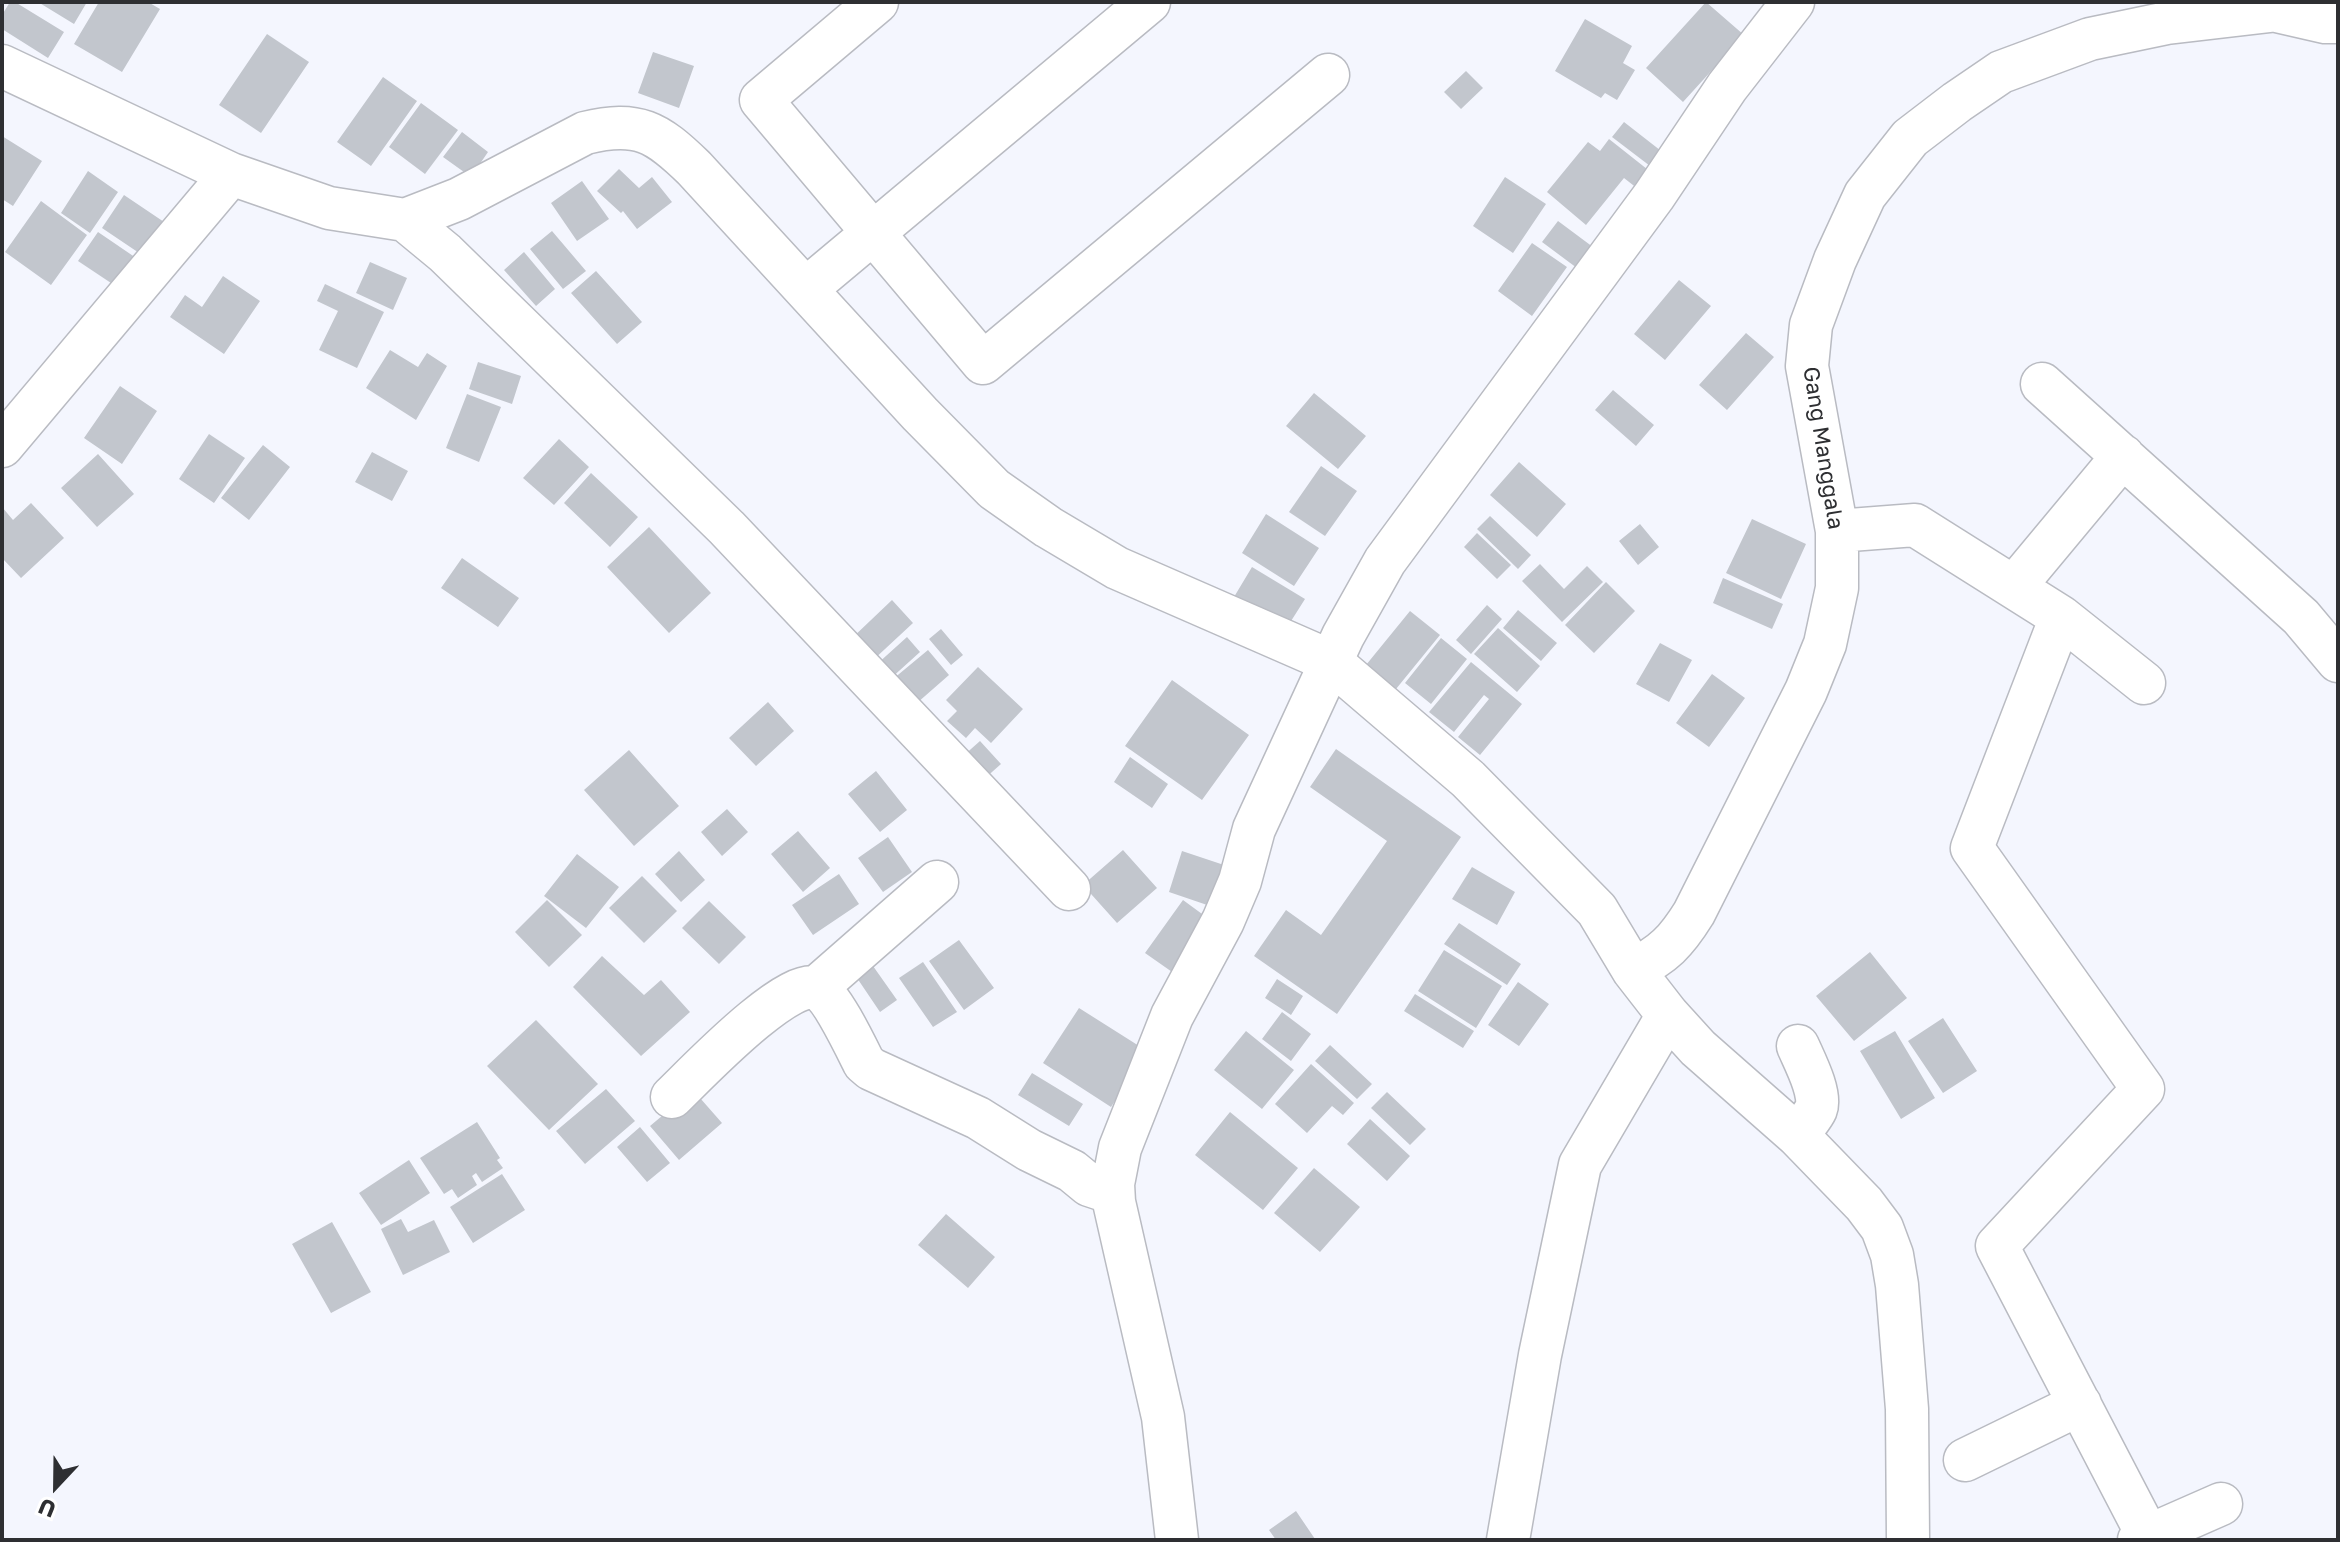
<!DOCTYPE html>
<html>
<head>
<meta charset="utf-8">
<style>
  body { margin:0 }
  #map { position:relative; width:2340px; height:1542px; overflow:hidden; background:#f4f6fe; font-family:"Golos Text",sans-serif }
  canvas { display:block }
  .frame { position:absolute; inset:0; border:4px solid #2e2f32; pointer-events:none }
  .north { position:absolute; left:16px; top:1446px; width:80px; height:80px; -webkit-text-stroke:6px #fff; paint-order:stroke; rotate:202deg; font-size:22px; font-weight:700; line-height:32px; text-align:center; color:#2e2f32 }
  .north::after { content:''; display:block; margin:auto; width:28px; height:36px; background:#2e2f32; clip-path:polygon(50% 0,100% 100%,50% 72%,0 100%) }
</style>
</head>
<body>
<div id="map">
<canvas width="2340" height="1542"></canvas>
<div class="frame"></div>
<div class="north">U</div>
</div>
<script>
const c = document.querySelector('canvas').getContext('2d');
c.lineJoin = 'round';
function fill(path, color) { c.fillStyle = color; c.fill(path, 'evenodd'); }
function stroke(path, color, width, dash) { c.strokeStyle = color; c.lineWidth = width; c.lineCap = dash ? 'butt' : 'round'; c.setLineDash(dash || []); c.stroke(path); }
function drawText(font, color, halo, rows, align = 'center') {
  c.font = font + ' "Golos Text",sans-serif'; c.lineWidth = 8; c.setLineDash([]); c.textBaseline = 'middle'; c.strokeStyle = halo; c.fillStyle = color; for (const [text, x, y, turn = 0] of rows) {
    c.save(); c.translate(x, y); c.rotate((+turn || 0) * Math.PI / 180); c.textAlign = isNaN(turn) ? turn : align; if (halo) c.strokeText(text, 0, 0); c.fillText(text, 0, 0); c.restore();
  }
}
const building = new Path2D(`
  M10,2H15L64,32L48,58L2,29V15Z
  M38,2H87L74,24Z
  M99,2H148L160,9L122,72L74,44Z
  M1706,2L1744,35L1683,102L1646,68Z
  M1585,19L1632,46L1623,63L1635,70L1617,100L1605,93L1601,98L1555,71Z
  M267,34L309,62L261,133L219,105Z
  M653,52L694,66L679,108L638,93Z
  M1466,71L1483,88L1461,109L1444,92Z
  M383,77L417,101L371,166L337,142Z
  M421,103L458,130L425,174L389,147Z
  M1624,122L1665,154L1654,169L1612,137Z
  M462,132L488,152L471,177L443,157Z
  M2,136L42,161L13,206L2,199Z
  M1609,139L1652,173L1638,189L1624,178L1586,225L1547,192L1588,142L1600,151Z
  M619,169L639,188L652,177L672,202L637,229L623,211L621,213L597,191Z
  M88,171L118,192L90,233L61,213Z
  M1505,177L1546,204L1513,253L1473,226Z
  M582,181L609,219L577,241L551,203Z
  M124,195L170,226L148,259L102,228Z
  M41,201L87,235L51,285L5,252Z
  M1558,221L1601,253L1585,274L1542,242Z
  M552,231L586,271L563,289L530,249Z
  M98,232L142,262L123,291L78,261Z
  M1532,243L1567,267L1532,316L1498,291Z
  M524,252L555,289L536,306L504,270Z
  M370,262L407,278L393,310L356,293Z
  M596,271L642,322L617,344L571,293Z
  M223,276L260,301L224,354L170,317L185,295L202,307Z
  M1679,280L1711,306L1665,360L1634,334Z
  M325,284L384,312L357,368L319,350L338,311L317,301Z
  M1746,333L1774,357L1727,410L1699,385Z
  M390,350L418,367L427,353L447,366L416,420L366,388Z
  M478,362L521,376L512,404L469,389Z
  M120,386L157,411L122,464L84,438Z
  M1613,390L1654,425L1636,446L1595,410Z
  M1314,393L1366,436L1338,469L1286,426Z
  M467,394L501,407L479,462L446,448Z
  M209,434L245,458L214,503L179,479Z
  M559,439L589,467L554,505L523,478Z
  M263,445L290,467L249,520L221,498Z
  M372,452L408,471L392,501L355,482Z
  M98,454L134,494L97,527L61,488Z
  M1519,462L1566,504L1537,537L1490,495Z
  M1321,466L1357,491L1325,536L1289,512Z
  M591,473L638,517L610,547L564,503Z
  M31,503L64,538L21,578L2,558V507L13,520Z
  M1266,514L1319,548L1294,586L1242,553Z
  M1490,516L1531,555L1518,569L1477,529Z
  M1752,519L1806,544L1781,599L1726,573Z
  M1640,524L1659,547L1638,565L1619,541Z
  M649,527L711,593L669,633L607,567Z
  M1477,533L1511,565L1497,579L1464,547Z
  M462,558L519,598L498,627L441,588Z
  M1540,564L1564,589L1587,566L1603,582L1562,622L1522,581Z
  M1252,567L1305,599L1286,629L1234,597Z
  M1723,578L1783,604L1772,629L1713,603Z
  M1606,582L1635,611L1594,653L1565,625Z
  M892,600L913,623L871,662L850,640Z
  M1487,605L1502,619L1471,654L1456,640Z
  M1518,610L1557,643L1541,661L1503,628Z
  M1410,611L1440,635L1396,689L1366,665Z
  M1498,628L1540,666L1517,692L1474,654Z
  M941,629L963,655L951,665L929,639Z
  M907,637L920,652L889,680L876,665Z
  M1441,638L1467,659L1431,704L1405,683Z
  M1660,643L1692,660L1669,702L1636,684Z
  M928,650L949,675L909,710L887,684Z
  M1471,662L1522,704L1480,755L1458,737L1489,699L1484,695L1454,732L1429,712Z
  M978,667L1023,709L991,743L975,728L966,738L947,721L957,711L946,700Z
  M1712,674L1745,698L1709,747L1676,723Z
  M1172,680L1249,735L1202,800L1125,746Z
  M768,702L794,731L756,766L729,738Z
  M980,741L1001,764L983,780L962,757Z
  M1336,749L1461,837L1337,1014L1254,956L1286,910L1321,935L1387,841L1310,787Z
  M629,750L679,806L634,846L584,790Z
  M1130,757L1168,784L1152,808L1114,782Z
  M876,771L907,810L880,832L848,794Z
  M727,809L748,832L722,856L701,832Z
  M798,831L830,868L803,892L771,854Z
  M888,837L912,872L883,892L858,858Z
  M1123,850L1157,888L1117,923L1083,885Z
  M679,851L705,880L681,902L655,874Z
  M1182,851L1227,866L1213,907L1169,892Z
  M577,854L619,887L586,928L544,896Z
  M1472,867L1515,892L1497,925L1452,899Z
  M839,874L859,904L813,935L792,905Z
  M642,876L677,911L644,943L609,908Z
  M547,900L582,935L549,967L515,932Z
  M1183,900L1213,922L1175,974L1145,953Z
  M709,901L746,937L719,964L682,928Z
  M1459,923L1521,964L1507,985L1444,944Z
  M959,940L994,988L964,1010L929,961Z
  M1444,950L1502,986L1476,1028L1418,991Z
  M1870,952L1907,998L1854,1041L1816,996Z
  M602,956L644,995L661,980L690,1012L641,1056L573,987Z
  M923,962L957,1012L933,1027L899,978Z
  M873,966L897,1000L880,1012L857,978Z
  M1277,979L1303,996L1291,1015L1265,998Z
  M1518,982L1549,1004L1519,1046L1488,1025Z
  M1415,994L1474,1031L1463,1048L1404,1011Z
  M1079,1008L1147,1051L1111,1107L1043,1063Z
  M1282,1012L1311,1034L1291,1061L1262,1039Z
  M1943,1018L1977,1071L1943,1093L1908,1041Z
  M536,1020L598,1084L549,1130L487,1066Z
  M1246,1031L1294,1070L1262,1109L1214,1070Z
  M1895,1031L1935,1098L1901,1119L1860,1051Z
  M1330,1045L1372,1084L1357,1099L1315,1061Z
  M1311,1064L1354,1103L1343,1115L1332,1106L1307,1133L1275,1104Z
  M1032,1073L1083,1104L1069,1126L1018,1095Z
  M606,1089L635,1121L585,1164L556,1131Z
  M693,1090L722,1123L679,1160L650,1126Z
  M1387,1092L1426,1129L1410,1145L1371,1108Z
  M1230,1112L1298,1168L1263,1210L1195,1155Z
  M1370,1119L1410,1156L1387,1181L1347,1144Z
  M477,1122L500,1158L497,1160L503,1168L482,1182L476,1173L472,1176L477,1185L458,1198L452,1189L444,1194L420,1158Z
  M640,1127L670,1163L647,1182L617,1147Z
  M409,1160L430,1193L381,1225L359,1193Z
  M1314,1168L1360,1207L1320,1252L1274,1213Z
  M502,1174L525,1210L473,1243L450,1207Z
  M946,1214L995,1257L968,1288L918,1245Z
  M401,1219L408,1232L434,1220L450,1252L403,1275L381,1229Z
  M332,1222L371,1292L331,1313L292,1244Z
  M1296,1511L1315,1539L1276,1540L1269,1530Z`);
const minor = new Path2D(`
  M877,2L761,100L983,363L1328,75
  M2242,3L2325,22H2338
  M2,66L231,174L329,208L405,220L459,199L585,133C638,120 657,132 694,168L920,414L994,489L1048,527L1117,568L1330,661L1468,779L1597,910L1633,970L1668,1015L1698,1048L1798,1136L1864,1204L1882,1228L1892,1255L1897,1285L1907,1409L1908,1540
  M405,220L445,253L727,528L1069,889
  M806,289L1149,2
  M2042,384L2301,617L2338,661
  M2,446L231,174
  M1837,531L1915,525L2061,617L2144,683
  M2014,587L2123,456
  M2061,617L1972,848L2143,1089L1997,1246L2148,1536
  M1633,970C1664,954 1676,942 1694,913L1806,691L1825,644L1837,588V531L1807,366L1811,325L1835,260L1865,195L1910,138L1957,102L2001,72L2090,39L2167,23L2270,11
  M816,988L937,882
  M1798,1046C1804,1060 1822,1094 1816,1109C1812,1118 1803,1126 1798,1136
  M672,1097C693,1077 791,973 818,989C832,997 856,1047 864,1063L871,1069L978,1118L1029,1150L1072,1171L1089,1185L1107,1191L1113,1184
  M1965,1460L2080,1404
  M1177,1540L1163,1417L1114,1202L1113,1184L1120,1148L1172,1016L1223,921L1240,881L1254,829L1343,636L1385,561L1654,196L1727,87L1793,2
  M1508,1540L1540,1355L1580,1165L1668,1015
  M2139,1540L2221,1504`);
const streetNames = [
  ["Gang Manggala",1823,448,81]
];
fill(building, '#c2c6cd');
stroke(minor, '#b9bbc2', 45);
stroke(minor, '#fff', 42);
drawText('22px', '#2e2f32', '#fff', streetNames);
</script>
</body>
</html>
